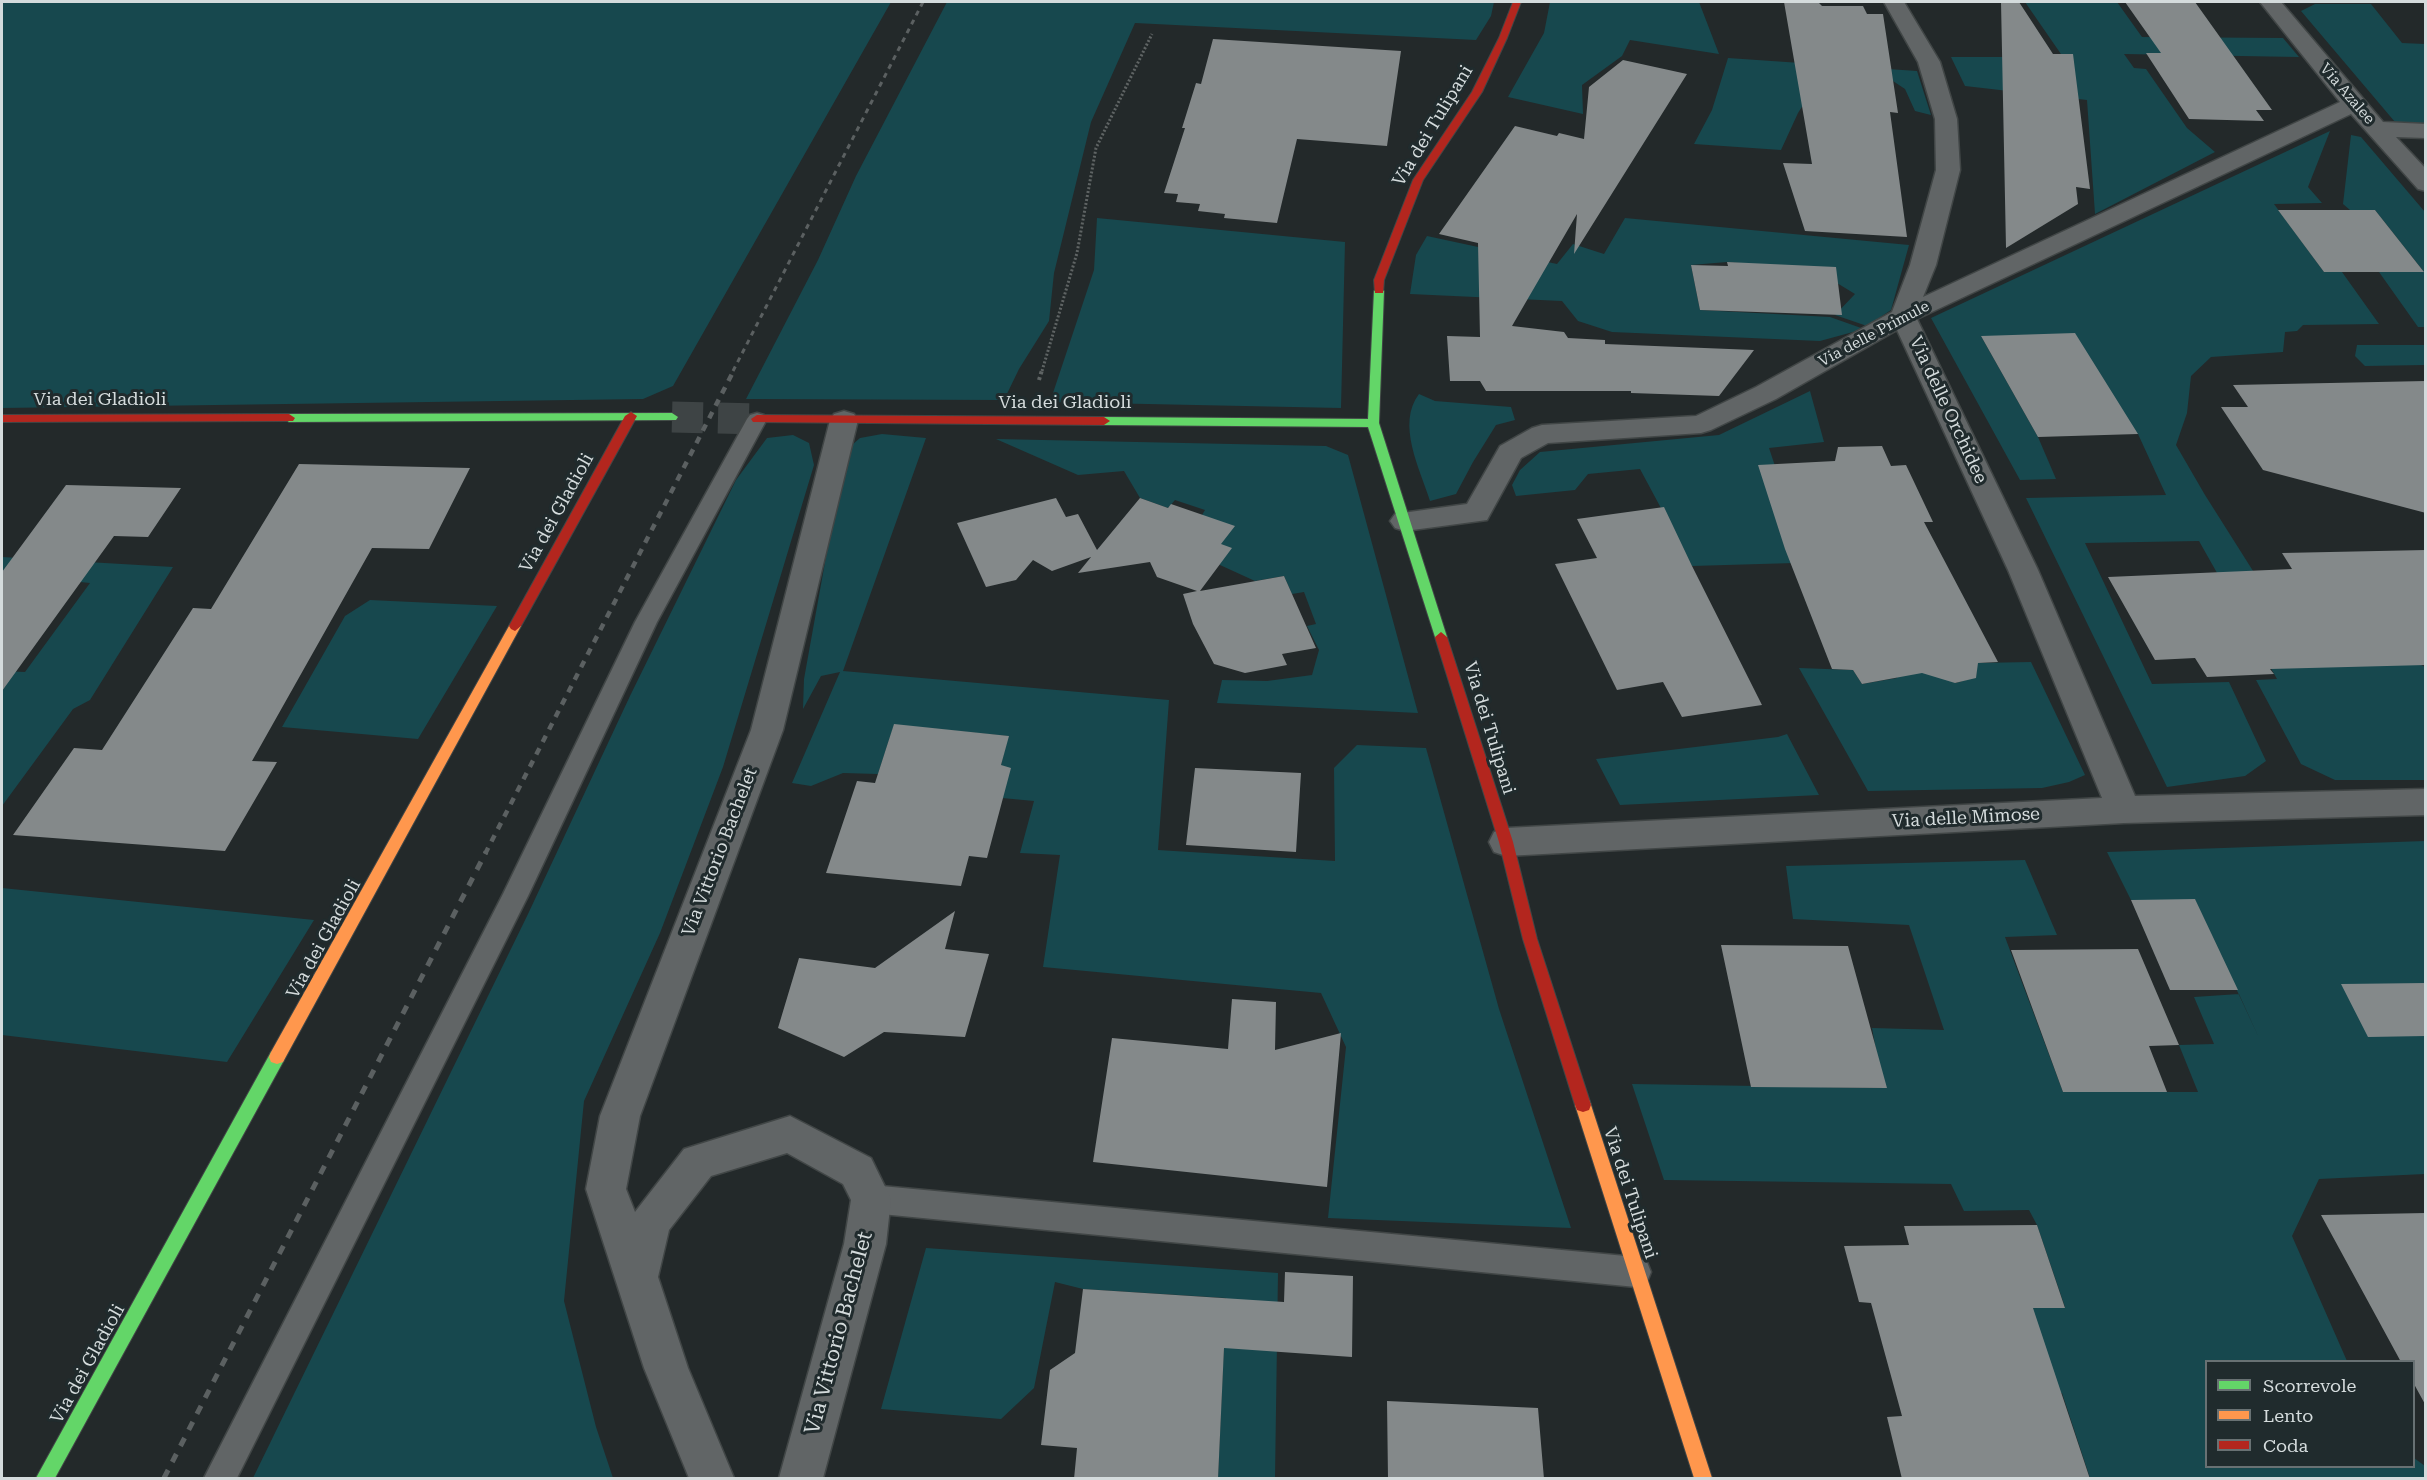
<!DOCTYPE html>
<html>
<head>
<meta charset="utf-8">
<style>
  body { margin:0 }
  #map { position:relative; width:2427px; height:1480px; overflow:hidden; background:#23292a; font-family:"Roboto Serif",serif }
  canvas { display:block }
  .frame { position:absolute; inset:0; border:3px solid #d4dbdc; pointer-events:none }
  .legend { position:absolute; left:2205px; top:1360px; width:210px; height:108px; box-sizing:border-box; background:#202b2d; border:2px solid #687173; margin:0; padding:8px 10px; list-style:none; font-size:18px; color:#d4dbdc }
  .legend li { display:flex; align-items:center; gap:12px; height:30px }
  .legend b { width:30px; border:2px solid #687173 }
</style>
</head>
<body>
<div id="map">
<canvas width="2427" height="1480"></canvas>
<div class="frame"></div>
<ul class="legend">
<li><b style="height:8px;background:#63d668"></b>Scorrevole</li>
<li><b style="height:8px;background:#ff974d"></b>Lento</li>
<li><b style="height:8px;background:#b3261e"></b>Coda</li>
</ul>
</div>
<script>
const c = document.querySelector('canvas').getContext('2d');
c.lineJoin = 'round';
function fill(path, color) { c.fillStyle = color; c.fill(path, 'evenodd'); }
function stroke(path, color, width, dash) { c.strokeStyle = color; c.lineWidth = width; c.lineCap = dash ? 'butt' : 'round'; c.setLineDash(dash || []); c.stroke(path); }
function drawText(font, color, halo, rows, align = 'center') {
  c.font = font + ' "Roboto Serif",serif'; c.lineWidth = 6; c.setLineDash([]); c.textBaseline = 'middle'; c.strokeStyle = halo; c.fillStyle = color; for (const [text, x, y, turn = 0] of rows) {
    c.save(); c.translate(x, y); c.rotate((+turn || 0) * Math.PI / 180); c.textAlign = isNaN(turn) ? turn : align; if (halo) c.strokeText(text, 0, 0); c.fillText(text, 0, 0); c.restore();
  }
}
const green = new Path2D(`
  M2,2H891L673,386L643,399L2,408Z
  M947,2H1494L1491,16L1476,40L1135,23L1091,122L1054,273L1049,321L1019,369L1004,400L746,399L818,260L856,176Z
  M1550,2H1699L1719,54L1630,40L1622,56L1582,85L1583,114L1508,97L1544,33Z
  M2025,2H2117L2142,37L2283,38L2299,57L2124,54L2134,68L2146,69L2187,128L2215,152L2095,214L2087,100L1965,86L1951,57H2063Z
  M2315,4H2371L2402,43L2425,44V124L2395,122L2301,11Z
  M1728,58L1917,71L1931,115L1915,111L1905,89L1890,79L1812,91L1798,113L1781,150L1694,144L1712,110Z
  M2330,131L2308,187L2322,203L2274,204L2324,272H2342L2379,324L2303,325L2297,331L2285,332L2283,352L2211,357L2191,376L2187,413L2176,445L2205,495L2260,582L2425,667V780H2335L2301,764L2256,680L2277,679L2199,541L2085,543L2152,684L2229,682L2266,761L2245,776L2167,787L2026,498L2166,495L2138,434L1981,336L2038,437L2056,479L2020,480L1931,318Z
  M2351,135L2361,137L2425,212V327H2418L2379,272H2424L2375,210H2350L2343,204Z
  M1097,218L1345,242L1341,408L1050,402L1094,270Z
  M1625,218L1909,245L1891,310L1867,326L1835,315L1855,294L1814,269L1727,262L1691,265L1700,310L1830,317L1864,329L1820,341L1612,332L1578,321L1562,301L1410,294L1416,255L1427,236L1557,264L1573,244L1604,254Z
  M2357,345H2425V365L2365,366L2355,356Z
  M1810,391L1824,442L1769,448L1779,478L1863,561L1692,566L1640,469L1588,474L1575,490L1516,496L1512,485L1520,470L1540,452L1719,435Z
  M1419,394L1435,401L1511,407L1515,420L1496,425L1473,462L1456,494L1430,501C1420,469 1396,424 1419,394Z
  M882,434L926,438L843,671L1169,700L1158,850L1335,861L1334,768L1357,745L1426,748L1499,1009L1571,1228L1328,1218L1346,1047L1321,993L1043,967L1060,855L1020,853L1034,801L1002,798L1001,765L1008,736L894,725L878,774L843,773L811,786L792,783L840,672L821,676L803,709L804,679L845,451L860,438Z
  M793,435L809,443L814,465L723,767L660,933L584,1101L564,1301L596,1427L613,1478H253L528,914L630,696L736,480L767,438Z
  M996,439L1326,446L1348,455L1418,713L1217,703L1222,680L1267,681L1312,675L1319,650L1307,626L1316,624L1304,592L1292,594L1284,576L1255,581L1220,565L1221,544L1202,515L1205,510L1175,500L1168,508L1140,498L1124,471L1078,475Z
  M2,557L173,567L90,700L73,709L2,806V671L25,672L90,583L2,574Z
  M370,600L497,606L418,739L282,727L345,616Z
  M2031,662L2085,775L2069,782L2042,788L1868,791L1799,668L1853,670L1862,684L1897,678V667L1925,664L1956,683L1976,677L1977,663Z
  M1787,734L1819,795L1620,805L1596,759L1778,737Z
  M2425,841V1174L2319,1179L2292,1236L2347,1361L2206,1362V1466H2414V1458L2425,1466V1478H2090L2062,1393L2036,1394L2009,1309L2065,1307L2037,1225L2029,1210L1964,1211L1951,1184L1664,1180L1632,1084L1883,1088L1872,1028L1944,1030L1909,925L1793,919L1786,866L2025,860L2057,935L2005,937L2063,1092H2198L2179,1045L2214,1044L2194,997L2239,994L2259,1038L2195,900H2131L2107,852Z
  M2,888L314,920L227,1062L2,1035Z
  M926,1248L1278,1273L1275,1478H1218L1226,1298L1083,1289L1055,1282L1034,1388L1001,1419L881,1409Z`);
const building = new Path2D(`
  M1784,2H1818L1822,6H1863L1867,14H1883L1898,113L1890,112L1907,237L1805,231L1783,163L1812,164Z
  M2001,2H2019L2053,54H2073L2090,189L2076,187L2078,204L2006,248Z
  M2125,2H2195L2272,110H2256L2264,121L2189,119L2146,53H2161Z
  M1213,39L1401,51L1387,146L1297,139L1277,223L1224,218L1225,214L1198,211L1200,204L1176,202L1178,194L1164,193L1185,128H1182L1196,83L1201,84Z
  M1623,60L1687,74L1574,254L1577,214L1512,326L1564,332L1568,338L1605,340V344L1754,350L1719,396L1631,393V391H1486L1480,381H1450L1447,336L1480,337L1478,243L1439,234L1515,126L1557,136L1559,133L1584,139L1589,87Z
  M2278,210H2375L2424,272H2324Z
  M1727,262L1836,267L1842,315L1700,310L1691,265L1728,266Z
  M2075,333L2138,434L2038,437L1981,336Z
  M2426,381V513L2263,470L2221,407H2248L2233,385Z
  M1882,446L1891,466L1906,465L1933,522H1924L1998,662L1978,663L1976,678L1955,683L1922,673L1862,684L1853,670L1832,669L1785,549L1758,465L1835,461L1838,447Z
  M299,464L470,468L429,549L372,548L252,761L277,762L225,851L13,835L74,748L102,750L193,608L211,609Z
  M66,485L181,488L148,537L114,536L2,691V572Z
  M1056,498L1066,517L1078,514L1097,550L1140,498L1168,508L1171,504L1235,526L1221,544L1232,548L1200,591L1284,576L1316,648L1282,654L1287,665L1245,673L1214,664L1193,624L1183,594L1197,591L1157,577L1150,562L1078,573L1091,557L1052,571L1033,560L1016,580L986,587L957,523Z
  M1664,507L1692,566L1762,705L1682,717L1663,682L1617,690L1555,564L1597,558L1577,519Z
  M2426,550V665L2270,669L2274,674L2207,677L2195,658L2155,660L2108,577L2292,569L2282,553Z
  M894,724L1009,736L1001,765L1011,768L987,858L969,856L961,886L826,873L857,781L875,783Z
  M1195,768L1301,773L1296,852L1186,845Z
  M2195,899L2238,990H2170L2131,900Z
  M955,911L945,949L989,954L965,1037L884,1032L844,1057L778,1028L799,958L875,968Z
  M1721,945L1848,946L1887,1088L1751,1087Z
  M2138,949L2179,1045L2149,1046L2167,1092H2063L2011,950Z
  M2426,983V1036L2368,1037L2341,984Z
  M1232,999L1276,1002L1275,1050L1341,1033L1327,1187L1093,1162L1112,1038L1228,1049Z
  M2426,1213V1406L2414,1384V1362H2401L2321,1215Z
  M2037,1225L2065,1308H2033L2090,1479H1902L1887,1417L1902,1416L1871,1303L1859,1302L1844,1246L1909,1245L1904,1226Z
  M1285,1272L1353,1276L1352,1357L1224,1348L1218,1479H1074L1077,1448L1041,1445L1050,1370L1075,1353L1083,1289L1284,1302Z
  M1387,1401L1538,1408L1544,1479H1388Z`);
const secondaryTunnel = new Path2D(`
  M672,417L757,419`);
const pathFar1 = new Path2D(`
  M1042,371L1077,253L1096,148L1152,34`);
const path = new Path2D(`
  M1039,380L1042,370`);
const lane = new Path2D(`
  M757,413L764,415L767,419L657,622L528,896L237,1478H204L503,894L635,622L747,419L750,415Z
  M871,1185L1636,1257L1647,1262L1651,1272L1647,1282L1636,1287L871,1213L861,1209L856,1199L861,1189Z`);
const street = new Path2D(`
  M1884,2H1904L1940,62L1957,119L1960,170L1936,265L1923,297L2340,102L2260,2H2281L2383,122L2426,124V138L2396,137L2426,169V191L2418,189L2351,114L1917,319L2038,570L2135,796L2426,789V815L2124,823L1506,856L1494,852L1489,842L1494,832L1506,828L2102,798L2008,570L1897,330L1776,399L1711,430L1701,433L1548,443L1521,458L1487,520L1405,531L1395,528L1390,521L1395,514L1467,504L1500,446L1532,428L1542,425L1696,416L1756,387L1892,312L1910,265L1936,170L1935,119L1918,62Z
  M844,411L854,414L858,420L783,730L640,1116L626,1189L635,1212L684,1149L790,1116L871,1158L891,1199L886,1244L823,1478H779L844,1244L851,1200L843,1184L787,1153L711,1176L669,1230L658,1277L688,1368L734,1478H689L644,1368L586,1189L600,1116L751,730L830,420L834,414Z`);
const fast = new Path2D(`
  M1379,288L1384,291L1379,423L1447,637L1441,642L1435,637L1368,427L1104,425L1098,421L1104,417L1368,419L1374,291Z
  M672,413L678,417L676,420L289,422L283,418L289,414Z
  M277,1050L283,1052L285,1057L283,1062L55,1478H36L271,1052Z`);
const slow = new Path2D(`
  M515,621L521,626L283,1062L277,1064L271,1062L269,1057L271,1052L509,626Z
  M1583,1098L1589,1100L1591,1105L1712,1478H1694L1575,1105L1577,1100Z`);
const jam = new Path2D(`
  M1513,2H1521L1507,38L1482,92L1423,180L1384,280L1383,293H1375L1374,280L1413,180L1472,92L1499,38Z
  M631,412L637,416L521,626L515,631L511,629L509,626L625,416Z
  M289,414L295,418L293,421L2,422V415Z
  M757,415L1104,417L1110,421L1104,425L753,422L751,419Z
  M1441,632L1447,637L1513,842L1537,939L1591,1105L1589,1110L1583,1112L1577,1110L1575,1105L1523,939L1499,842L1435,637Z`);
const railFar2 = new Path2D(`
  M733,371L923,2`);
const railFar1 = new Path2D(`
  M485,854L734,370`);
const rail = new Path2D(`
  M164,1478L486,852`);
const farStreetnames = [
  ["Via Azalee",2347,94,49],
  ["Via delle Primule",1874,334,-28]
];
const streetNames = [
  ["Via dei Tulipani",1433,126,-59],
  ["Via dei Gladioli",100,400],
  ["Via dei Gladioli",1065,403],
  ["Via delle Orchidee",1948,410,65],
  ["Via dei Gladioli",557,513,-61],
  ["Via dei Tulipani",1489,728,73],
  ["Via delle Mimose",1966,818,-3],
  ["Via Vittorio Bachelet",720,852,-69],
  ["Via dei Gladioli",324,939,-61],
  ["Via dei Tulipani",1630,1193,72],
  ["Via dei Gladioli",88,1364,-61]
];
const nearStreetnames = [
  ["Via Vittorio Bachelet",839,1333,-75]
];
fill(green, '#17484e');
fill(building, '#84898a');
stroke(secondaryTunnel, '#3e4445', 31, [31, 15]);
stroke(lane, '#414646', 3);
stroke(street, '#414646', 3);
stroke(fast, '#414646', 2);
stroke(slow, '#414646', 2);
stroke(jam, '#414646', 2);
stroke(pathFar1, '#5f6464', 3, [2, 2]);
stroke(path, '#5f6464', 4, [3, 3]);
fill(lane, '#616566');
fill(street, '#616566');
fill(fast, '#63d668');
fill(slow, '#ff974d');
fill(jam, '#b3261e');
stroke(railFar2, '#5b6061', 3, [5, 5]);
stroke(railFar1, '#5b6061', 4.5, [7, 7]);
stroke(rail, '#5b6061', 5, [9, 9]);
drawText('15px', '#d4dbdc', '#202b2d', farStreetnames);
drawText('18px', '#d4dbdc', '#202b2d', streetNames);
drawText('21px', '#d4dbdc', '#202b2d', nearStreetnames);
</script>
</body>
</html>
